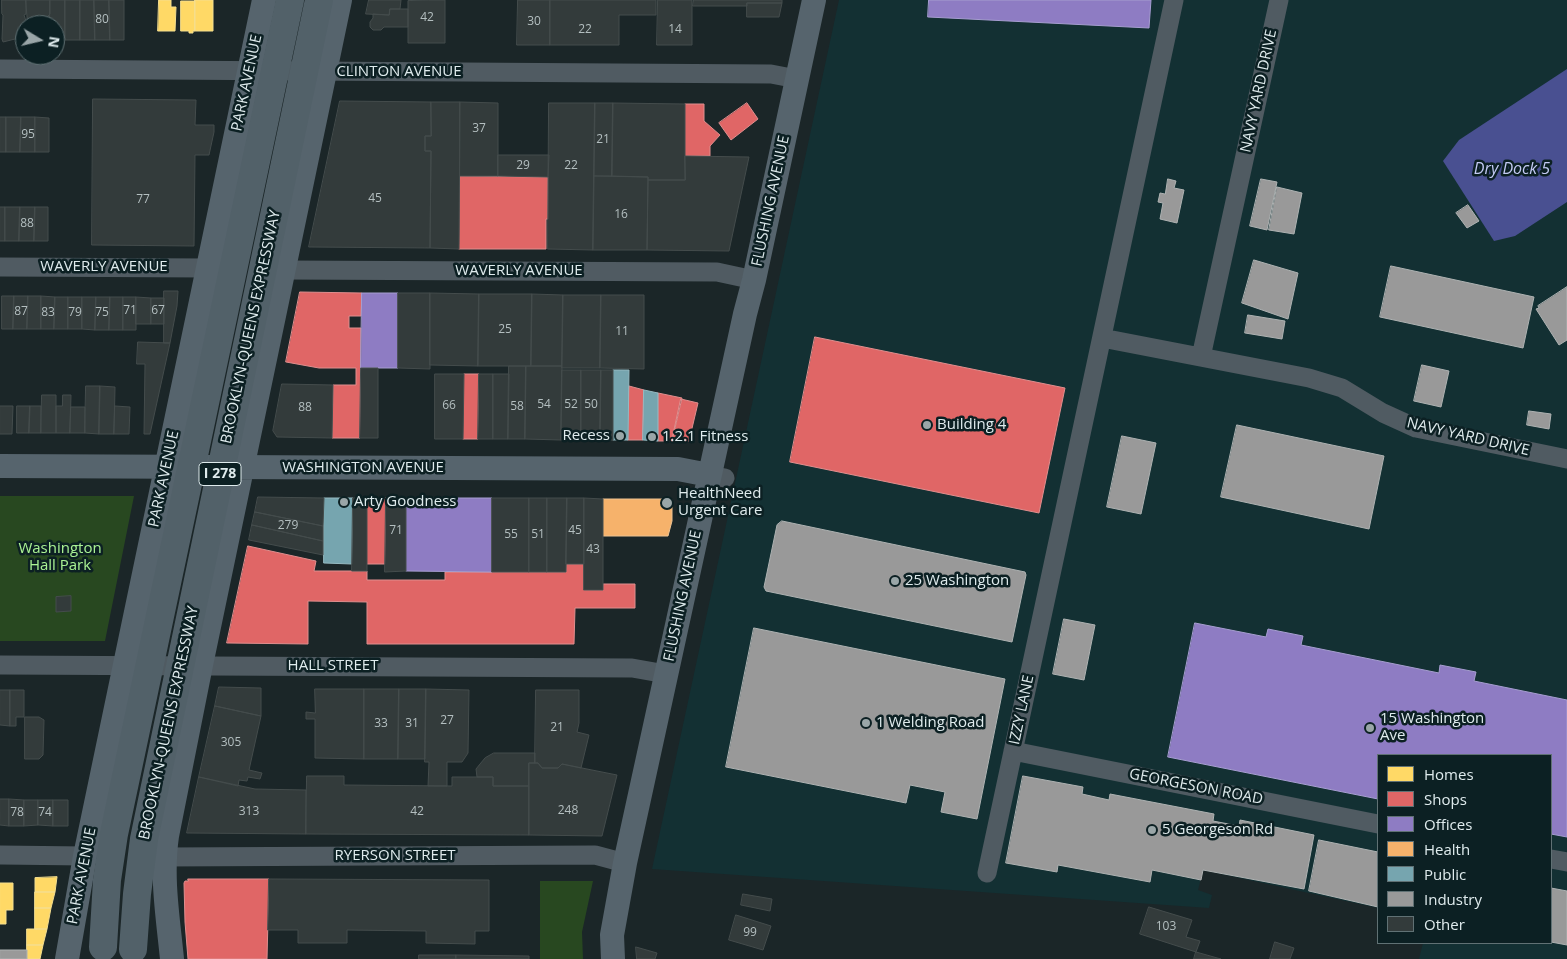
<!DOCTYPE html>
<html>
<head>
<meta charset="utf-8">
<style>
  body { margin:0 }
  #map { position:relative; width:1567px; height:959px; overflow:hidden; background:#1b2628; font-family:"Open Sans",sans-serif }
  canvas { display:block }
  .legend { position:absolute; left:1377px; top:754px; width:175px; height:190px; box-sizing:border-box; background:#0c2023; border:1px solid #607174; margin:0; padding:6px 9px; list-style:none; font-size:15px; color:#dfebed }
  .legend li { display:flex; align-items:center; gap:10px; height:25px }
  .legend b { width:25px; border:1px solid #607174 }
  .north { position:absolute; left:15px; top:15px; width:50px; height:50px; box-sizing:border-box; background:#0c2023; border:1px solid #607174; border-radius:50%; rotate:99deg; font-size:14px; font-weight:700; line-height:20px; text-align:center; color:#dfebed }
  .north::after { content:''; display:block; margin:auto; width:18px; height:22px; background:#9aa6a8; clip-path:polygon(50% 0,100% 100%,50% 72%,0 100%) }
</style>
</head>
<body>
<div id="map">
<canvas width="1567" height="959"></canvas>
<ul class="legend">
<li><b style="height:14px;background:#ffd966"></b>Homes</li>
<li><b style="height:14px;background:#e06666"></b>Shops</li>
<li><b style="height:14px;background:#8e7cc3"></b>Offices</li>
<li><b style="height:14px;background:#f6b26b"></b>Health</li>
<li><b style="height:14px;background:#76a5af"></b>Public</li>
<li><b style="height:14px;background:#999"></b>Industry</li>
<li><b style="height:14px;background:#333b3b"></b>Other</li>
</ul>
<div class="north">N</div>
</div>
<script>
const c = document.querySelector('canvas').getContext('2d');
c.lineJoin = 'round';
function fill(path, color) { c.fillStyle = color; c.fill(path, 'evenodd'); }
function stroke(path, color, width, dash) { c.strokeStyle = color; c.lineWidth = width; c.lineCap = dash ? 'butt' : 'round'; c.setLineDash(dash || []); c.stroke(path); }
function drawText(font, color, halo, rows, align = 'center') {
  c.font = font + ' "Open Sans",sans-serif'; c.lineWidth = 5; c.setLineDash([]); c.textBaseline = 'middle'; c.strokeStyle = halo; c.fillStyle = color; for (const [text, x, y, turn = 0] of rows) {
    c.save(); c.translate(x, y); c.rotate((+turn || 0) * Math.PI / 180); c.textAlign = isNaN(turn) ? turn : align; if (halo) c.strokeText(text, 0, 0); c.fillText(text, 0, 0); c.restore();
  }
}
const built = new Path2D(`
  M839,0H1567V959H1419L1423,943H1551V755H1378V908L1203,870L1198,890L1212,895L1209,908L652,869Z`);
const green = new Path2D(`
  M0,496H134L105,641H0Z
  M540,881H593L582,932L583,959H540Z`);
const water = new Path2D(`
  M1567,69V202L1515,236L1494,241L1443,161L1459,140Z`);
const homes = new Path2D(`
  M159,0H171V7H176L175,31H158Z
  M195,0H213V31H195Z
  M181,1H195V31H193V33H189V31H181Z
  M57,877L55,892H35V878Z
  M0,883H13V910H6V924H0Z
  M35,892H55L51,908H35Z
  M35,908H51L47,929H35Z
  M27,929H47L43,945H27Z
  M27,945H43L40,959H27Z`);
const shops = new Path2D(`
  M747,103L758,119L731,140L719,123Z
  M685,104H704V121L720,135L710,146V156H685Z
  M460,176L548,177V219H546V249H459Z
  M300,292L362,293L361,316H349V328H361L360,438H332L333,385H356V368H319L286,362Z
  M815,337L1065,388L1039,513L790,462Z
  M464,374H479L478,439H463Z
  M629,386L644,390L643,440H628Z
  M658,393L682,398L672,441H658Z
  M681,399L698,403L689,441H672Z
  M367,498H386L385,564H367Z
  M248,546L316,561L314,571H367V580H445V572H566V564H584V590H603V584H635V608H575L574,644H367V602L308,601V644L227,643Z
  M188,879H269L267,959H188L185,922L184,883L185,881H188Z`);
const offices = new Path2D(`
  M929,0H1151L1149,28L928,17Z
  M362,293H398V368H361Z
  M406,498H492V572L406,571Z
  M1195,623L1266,637L1268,629L1303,636L1301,645L1439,673L1440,665L1476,672L1474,681L1567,700V837L1551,834V755H1378V799L1168,757Z`);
const health = new Path2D(`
  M603,499H672V521L668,536H603Z`);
const public = new Path2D(`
  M613,370H629L628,440H613Z
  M644,390L658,393V441L643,440Z
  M324,498H353L352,564L324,563Z`);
const industry = new Path2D(`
  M1168,179L1176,181L1174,188L1184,190L1177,223L1160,219L1163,203L1158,202L1160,193L1165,194Z
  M1261,179L1277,182L1267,230L1250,226Z
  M1277,187L1302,193L1294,234L1269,230Z
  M1468,205L1479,221L1467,228L1456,213Z
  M1254,260L1298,273L1288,319L1242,303Z
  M1391,266L1534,297L1523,348L1380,317Z
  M1567,287V340L1559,345L1536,309L1539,308L1538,306Z
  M1248,315L1285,321L1282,339L1245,333Z
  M1422,365L1449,371L1441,407L1414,401Z
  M1529,411L1551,414L1549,429L1527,425Z
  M1237,425L1384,456L1369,529L1221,497Z
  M1122,436L1156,443L1141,514L1107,507Z
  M782,521L1025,572L1026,575L1012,642L766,591L764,587L777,525Z
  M1064,619L1095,625L1084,680L1053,674Z
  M754,628L1005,679L977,819L941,812L945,792L910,785L906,803L726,767Z
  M1023,776L1083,787L1082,794L1109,800L1110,794L1214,814L1213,821L1239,826L1240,820L1314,835L1304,889L1203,870L1201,880L1152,870L1150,882L1058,865L1057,872L1006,863Z
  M1319,840L1378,852V907L1309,891Z
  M1551,888L1567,891V945L1551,942Z
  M0,950H27V959H0Z`);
const building = new Path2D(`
  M2,0H26V14L24,15L26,21L25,40L23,42H18L15,39L3,42L2,39L3,15L2,14Z
  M26,0H50V14L48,16V20L50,21V25H26V21L27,20Z
  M50,0H65V40H55V25H50Z
  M65,0H80V40H65Z
  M80,0H94L95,40H80Z
  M94,0H109L110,40H95Z
  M109,0H124V40H110Z
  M369,0H401L400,9H390L389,15L366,14Z
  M429,0H445V43H408V1Z
  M518,0H550V45H517Z
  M550,0H656V15H619V45H550Z
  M658,0H692V45H657Z
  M694,0H782V3H747V6H693Z
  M747,3H782L779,17H747Z
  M390,9H408V27H384L381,30H373L370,27V22L373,18V14L389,15Z
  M93,99L196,100L195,125H214V132L209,155H195L194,246L92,245Z
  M340,101L431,102V136H425V151H431L430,248L309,247Z
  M431,102H460L459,249L430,248L431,151H425V136H431Z
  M460,102L498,103V176H460Z
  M549,103H595L593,250L548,249Z
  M595,103H613L612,176H594Z
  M613,103L685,104V180H648V177L612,176Z
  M0,117H6V152H0Z
  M6,117H21L20,152H6Z
  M21,117H35V152H20Z
  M35,117L49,118V152H35Z
  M498,155H549L548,177L498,176Z
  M685,156L749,157L729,251L647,250L648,180H685Z
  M594,176L648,177L647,250H593Z
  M0,207H5V241H0Z
  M5,207H20L19,241H5Z
  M20,207H35L34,241H19Z
  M35,207H48V241H34Z
  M164,291H178L177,306L170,343H164Z
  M398,293H430V369L398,368Z
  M430,293L479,294L478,366L430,365Z
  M479,294H532L531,366H478Z
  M532,294L563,295L562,366H531Z
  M563,295H601L600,368H562Z
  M601,295H644V369L600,368Z
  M2,296H14L13,329H2Z
  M14,296H28L27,329H13Z
  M28,296H41V329H27Z
  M41,296L55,297L54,329H41Z
  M55,297H68V329H54Z
  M68,297H82V329H68Z
  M82,297H96L95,330L82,329Z
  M96,297H110L109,330H95Z
  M110,297H123V330H109Z
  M123,297H136V330H123Z
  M136,297L151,298V324H136Z
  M151,298H164V324H151Z
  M138,342L170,343L150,434H144L145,364H137Z
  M509,366H526L525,439H508Z
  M526,366H562L561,440L525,439Z
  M361,368H378V438H360Z
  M562,370H581V440H561Z
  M581,370H601L600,440H581Z
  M601,370H613V440H600Z
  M435,374H464L463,439H435Z
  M479,374H493V439H478Z
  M493,374H509L508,439H493Z
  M282,384L333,385L332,438L277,437L273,431Z
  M86,386H100L99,434L85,433Z
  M100,386L115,387L114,434H99Z
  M42,395H56V433H41Z
  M63,395H71L70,433H56V406H62Z
  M0,406H13L12,434H0Z
  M17,406H30L29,433H17Z
  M30,406H41V433H29Z
  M115,406L130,407L129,434H114Z
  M71,407H85V433H70Z
  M258,497L324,498L323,526L255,512Z
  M353,498H367V571H352Z
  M386,498H406V571L385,572Z
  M492,498H529V572H492Z
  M529,498H547V572H529Z
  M547,498H567L566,572H547Z
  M567,498H584V564H566Z
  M584,498L603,499V590H584Z
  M255,512L323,526V541L252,525Z
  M252,525L323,541V555L249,540Z
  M71,596V611L56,612V597Z
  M219,687L261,688V716L215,706Z
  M315,689H364V759L315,758V719H306V712L315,713Z
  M364,689H399L398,759H364Z
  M399,689H426L425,759H398Z
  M426,689L469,690L468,753L462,762H447V786H428L429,762H425Z
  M0,690H10V726L0,725Z
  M10,690H24V717H16V726H10Z
  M536,690H579V723L577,732L589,735L581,768L562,764L558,768H542L538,763H535Z
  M215,706L261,716L249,770L262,773L260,779L248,777L247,781L239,780L238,786L199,777Z
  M25,717H39L44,720L43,755L39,759H25Z
  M494,753H535V763H529V786H493V777H477L476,769L480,764L485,758Z
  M529,763H538L542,768H558L562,764L617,775L602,836L529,835Z
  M307,776H344V785L452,786V777H493V786H529V835L306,834Z
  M199,777L255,789L306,790V834L187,833Z
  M0,799H9V826L0,825Z
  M9,799L24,800V826H9Z
  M24,800H38V825L24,826Z
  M38,800H53V826L38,825Z
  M53,800H68V826H53Z
  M269,879L489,880V931H475V944L426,943V931L347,930V943H298V930H268Z
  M743,894L772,899L770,911L741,905Z
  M1149,907L1192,920L1186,937L1200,941L1196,952L1140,934Z
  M736,915L771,926L763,950L729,940Z
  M1275,942L1294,948L1290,959H1270Z
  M636,947L657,953L655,959H637Z
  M1196,952L1221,959H1194Z
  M419,955H456V959H419Z
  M456,955L529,956V959H456Z`);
const minor = new Path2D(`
  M0,69L771,74L797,79
  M0,267L208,268
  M284,270L717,272L754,280
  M1102,338L1309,378L1342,388L1383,413L1416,428L1567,459
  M1201,357L1279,0
  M709,475L725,478
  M0,665L632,668L666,674
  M1013,751L1378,824
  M0,855L85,856
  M164,857L595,855L625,863
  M1551,859L1567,862
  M987,873L1174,0`);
const major = new Path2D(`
  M0,466L678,469L709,475
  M67,959L85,856L264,0
  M172,959C168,918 161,877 167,836L201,665L340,0
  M613,959L612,935L625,863L745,314L754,280L814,0`);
const highwayBridge = new Path2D(`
  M103,947L107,880L114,834L290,0
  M133,949L137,894L144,839L319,0`);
const markers = [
  [927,425,5,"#9aa6a8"],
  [620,436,5,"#9aa6a8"],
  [652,437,5,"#9aa6a8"],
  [344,502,5,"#9aa6a8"],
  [667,503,6,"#9aa6a8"],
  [895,581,5,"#9aa6a8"],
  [866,723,5,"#9aa6a8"],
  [1370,728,5,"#9aa6a8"],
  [1152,830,5,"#9aa6a8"]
];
const numberNames = [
  ["42",427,18],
  ["80",102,20],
  ["30",534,22],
  ["22",585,30],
  ["14",675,30],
  ["37",479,129],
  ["95",28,135],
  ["21",603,140],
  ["29",523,166],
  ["22",571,166],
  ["45",375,199],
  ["77",143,200],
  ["16",621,215],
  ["88",27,224],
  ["71",130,311],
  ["67",158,311],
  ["87",21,312],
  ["83",48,313],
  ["79",75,313],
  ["75",102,313],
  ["25",505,330],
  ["11",622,332],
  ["54",544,405],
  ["52",571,405],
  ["50",591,405],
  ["66",449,406],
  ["58",517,407],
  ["88",305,408],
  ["279",288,526],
  ["71",396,531],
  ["45",575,531],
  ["55",511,535],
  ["51",538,535],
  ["43",593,550],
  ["27",447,721],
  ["33",381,724],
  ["31",412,724],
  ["21",557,728],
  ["305",231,743],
  ["248",568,811],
  ["313",249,812],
  ["42",417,812],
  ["78",17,813],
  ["74",45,813],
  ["103",1166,927],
  ["99",750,933]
];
const shields = [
  [220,474,42]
];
const shieldNames = [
  ["I 278",220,474]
];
const streetNames = [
  ["CLINTON AVENUE",399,72],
  ["PARK AVENUE",247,83,-78],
  ["NAVY YARD DRIVE",1259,91,-78],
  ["FLUSHING AVENUE",771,201,-78],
  ["WAVERLY AVENUE",104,267],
  ["WAVERLY AVENUE",519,271],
  ["BROOKLYN-QUEENS EXPRESSWAY",251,327,-78],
  ["NAVY YARD DRIVE",1468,437,13],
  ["WASHINGTON AVENUE",363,468],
  ["PARK AVENUE",164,479,-78],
  ["FLUSHING AVENUE",683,596,-78],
  ["HALL STREET",333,666],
  ["IZZY LANE",1022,710,-78],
  ["BROOKLYN-QUEENS EXPRESSWAY",169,723,-78],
  ["GEORGESON ROAD",1196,787,11],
  ["RYERSON STREET",395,856],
  ["PARK AVENUE",82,876,-79]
];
const poiNames = [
  ["Building 4",937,425],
  ["Recess",610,436,"right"],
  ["1.2.1 Fitness",662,437],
  ["HealthNeed",678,494],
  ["Urgent Care",678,511],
  ["Arty Goodness",354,502],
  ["25 Washington",905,581],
  ["15 Washington",1380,719],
  ["Ave",1380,736],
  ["1 Welding Road",876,723],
  ["5 Georgeson Rd",1162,830]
];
const parkNames = [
  ["Washington",60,549],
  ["Hall Park",60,566]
];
const waterNames = [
  ["Dry Dock 5",1512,169]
];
fill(built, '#133033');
fill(green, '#284820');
fill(water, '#495091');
fill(homes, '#ffd966');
stroke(homes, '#f5de8e', 1);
fill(shops, '#e06666');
stroke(shops, '#e08e8e', 1);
fill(offices, '#8e7cc3');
stroke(offices, '#a69dd0', 1);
fill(health, '#f6b26b');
stroke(health, '#efc392', 1);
fill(public, '#76a5af');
stroke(public, '#96bac2', 1);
fill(industry, '#999');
stroke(industry, '#aeb2b2', 1);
fill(building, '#333b3b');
stroke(building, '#444c4c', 1);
stroke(minor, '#505b62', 19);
stroke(major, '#56646d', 24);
stroke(highwayBridge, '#526169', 28);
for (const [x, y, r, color] of markers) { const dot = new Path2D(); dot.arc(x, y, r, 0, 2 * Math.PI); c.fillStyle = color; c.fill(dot); stroke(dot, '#0c2023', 2); }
drawText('12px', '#b4bfc0', null, numberNames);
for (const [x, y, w] of shields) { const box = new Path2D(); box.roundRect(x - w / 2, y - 11.5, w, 23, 4); c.fillStyle = '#0c2023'; c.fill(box); stroke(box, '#dfebed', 1); }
drawText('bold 14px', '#dfebed', null, shieldNames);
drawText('15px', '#dfebed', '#0c2023', streetNames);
drawText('15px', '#dfebed', '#0c2023', poiNames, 'left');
drawText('15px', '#aaf294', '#0c2023', parkNames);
drawText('italic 16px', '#c4cbf4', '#0c2023', waterNames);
</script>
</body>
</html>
